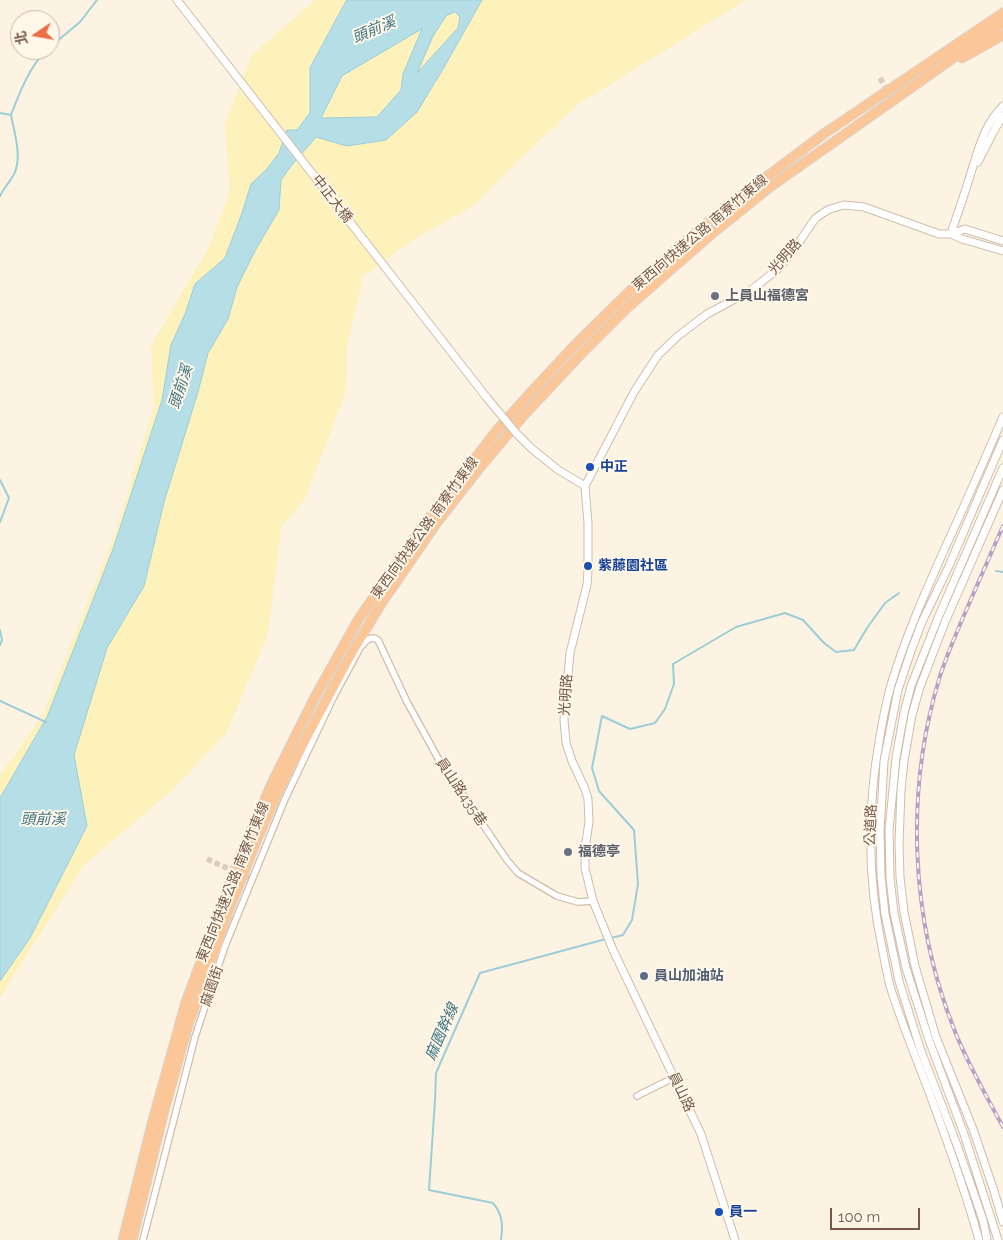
<!DOCTYPE html>
<html>
<head>
<meta charset="utf-8">
<style>
  body { margin:0 }
  #map { position:relative; width:1003px; height:1240px; overflow:hidden; background:#fdf3e2; font-family:Raleway,"Noto Sans TC",sans-serif }
  canvas { display:block }
  .north { position:absolute; left:10px; top:10px; width:50px; height:50px; box-sizing:border-box; background:#fff7e9; border:1px solid #c8b8a9; border-radius:50%; rotate:258deg; font-size:14px; font-weight:700; line-height:20px; text-align:center; color:#755948 }
  .north::after { content:''; display:block; margin:auto; width:18px; height:22px; background:#eb6e44; clip-path:polygon(50% 0,100% 100%,50% 72%,0 100%) }
  .scale { position:absolute; left:830px; top:1208px; width:90px; height:22px; box-sizing:border-box; border:2px solid #755948; border-top:0; padding-left:6px; font-size:15px; line-height:18px; white-space:nowrap; color:#755948; -webkit-text-stroke:4px #fff7e9; paint-order:stroke }
</style>
</head>
<body>
<div id="map">
<canvas width="1003" height="1240"></canvas>
<div class="north">北</div>
<div class="scale">100 m</div>
</div>
<script>
const c = document.querySelector('canvas').getContext('2d');
c.lineJoin = 'round';
function fill(path, color) { c.fillStyle = color; c.fill(path, 'evenodd'); }
function stroke(path, color, width, dash) { c.strokeStyle = color; c.lineWidth = width; c.lineCap = dash ? 'butt' : 'round'; c.setLineDash(dash || []); c.stroke(path); }
function drawText(font, color, halo, rows, align = 'center') {
  c.font = font + ' Raleway,"Noto Sans TC",sans-serif'; c.lineWidth = 4; c.setLineDash([]); c.textBaseline = 'middle'; c.strokeStyle = halo; c.fillStyle = color; for (const [text, x, y, turn = 0] of rows) {
    c.save(); c.translate(x, y); c.rotate((+turn || 0) * Math.PI / 180); c.textAlign = isNaN(turn) ? turn : align; if (halo) c.strokeText(text, 0, 0); c.fillText(text, 0, 0); c.restore();
  }
}
const sand = new Path2D(`
  M315,0H746L577,105L508,171L473,206L416,238L363,276L347,347L346,391L305,499L281,528L268,634L226,734L169,793L84,865L0,997V775L42,717L114,536L154,408L151,346L210,245L230,192L225,125L251,56Z`);
const water = new Path2D(`
  M347,0H482L443,69L417,112L386,140L347,146L316,137L291,166L281,180L279,210L256,249L237,287L228,319L208,353L198,392L164,502L144,586L107,648L74,755L87,826L30,938L0,981V798L47,717L113,549L162,400L171,345L185,314L195,284L225,258L242,213L251,184L267,169L279,153L287,130H297L310,113V68ZM455,12L460,17L458,28L417,73L433,36L446,16ZM422,29L403,74L401,90L377,117L321,118L342,76Z`);
const stream = new Path2D(`
  M50,47L80,22L97,0
  M0,113L11,115C19,94 30,65 47,50
  M0,196C4,187 14,178 16,169C21,152 14,132 11,115
  M0,480L9,498L0,522
  M996,571L1003,572
  M0,630L2,640L0,645
  M0,701L46,722
  M611,938L623,935L632,920L638,884L634,830L599,791L592,768L602,716L630,729L655,723L665,709L674,684L673,664L736,627L785,613L803,620L824,643L836,652L854,650L867,628L885,603L899,593
  M501,1240C503,1226 503,1215 493,1203L429,1190L435,1100L436,1073L480,973L606,939`);
const minorTunnel = new Path2D(`
  M880,78L896,105
  M207,859L252,879`);
const minor = new Path2D(`
  M637,1096L673,1078
  M143,1240L195,1037L225,946L285,799L333,698L360,648L365,642L369,639L374,638L378,640L407,702L439,760L507,860L518,873L557,896L578,902L593,901`);
const tertiary = new Path2D(`
  M177,0L487,398
  M978,162L996,127L1003,116
  M951,234C956,217 963,200 968,182C977,155 982,127 1003,106
  M951,234L962,239L1003,251
  M517,434L531,448L557,469L585,486
  M1003,490L945,622L920,687L912,715L904,761L901,790L899,844L900,877L904,912L915,966L936,1037L973,1129L994,1191L1003,1222
  M735,1240L701,1134L613,950L593,901L585,868V849L589,822L588,799L585,789L572,761L566,743L564,720L570,653L587,585L588,570V523L585,486L634,392L658,355L678,336L707,314L750,291L779,268L796,247L812,223L816,218L823,213L830,209L844,205L864,207L939,234H951L965,229L1003,241
  M979,1240C966,1193 949,1146 932,1100C918,1062 902,1025 890,986C887,975 885,963 883,952C867,880 867,808 880,736C883,719 886,702 891,685C905,638 925,593 945,548C965,505 984,461 1003,417
  M987,1240L983,1220L957,1145L920,1048L899,981L885,914L881,876L880,831L884,761L898,690L911,651L922,622L949,566L1003,440
  M998,1240L964,1134L929,1040L906,968L894,913L890,878L889,830L896,758L904,713L911,686L938,618L1003,468`);
const trunk = new Path2D(`
  M962,58L1003,35
  M123,1240L153,1120L186,1002L241,854L273,781L314,699L358,620L419,531L497,430L534,389L575,345L632,289L680,246L728,206L825,133L1003,13
  M132,1240L164,1111L188,1025L230,907L258,837L284,779L351,654L381,604L438,521L477,471L523,416L583,352L628,307L708,237L770,187L1003,23`);
const rail = new Path2D(`
  M1003,526C991,553 980,579 968,606C958,629 948,652 940,676C905,790 910,918 954,1029C967,1063 986,1095 1003,1127`);
const tertiaryBridge = new Path2D(`
  M487,398L517,434`);
const markers = [
  [715,296,5,"#6b7280"],
  [590,467,5,"#1a4fb4"],
  [588,566,5,"#1a4fb4"],
  [568,852,5,"#6b7280"],
  [644,976,5,"#5c6f8a"],
  [719,1212,5,"#1a4fb4"]
];
const streetNames = [
  ["中正大橋",332,199,52],
  ["東西向快速公路 南寮竹東線",700,233,-40],
  ["光明路",785,257,-49],
  ["東西向快速公路 南寮竹東線",425,528,-54],
  ["光明路",566,695,-86],
  ["員山路435巷",461,792,56],
  ["公道路",871,825,-88],
  ["東西向快速公路 南寮竹東線",233,882,-68],
  ["麻園街",212,986,-71],
  ["員山路",681,1092,64]
];
const worshipNames = [
  ["上員山福德宮",725,296],
  ["福德亭",578,852]
];
const transitNames = [
  ["中正",600,467],
  ["紫藤園社區",598,566],
  ["員一",729,1212]
];
const serviceNames = [
  ["員山加油站",654,976]
];
const waterNames = [
  ["頭前溪",374,30,-23],
  ["頭前溪",181,387,-72],
  ["頭前溪",43,819],
  ["麻園幹線",442,1032,-66]
];
fill(sand, '#fdf1bc');
fill(water, '#b6dee7');
stroke(water, '#9cced9', 1);
stroke(stream, '#9cced9', 2);
stroke(minorTunnel, '#dbccbc', 5.5, [5.5, 3]);
stroke(minor, '#d0bdac', 8);
stroke(tertiary, '#d0bdac', 9);
stroke(trunk, '#dbd4cf', 11);
stroke(minor, '#fff', 5.5);
stroke(tertiary, '#fff', 7);
stroke(trunk, '#fcc798', 9);
stroke(rail, '#b6a1c6', 4);
stroke(rail, '#fff7e9', 2, [5.5]);
stroke(tertiaryBridge, '#d0bdac', 9, []);
stroke(tertiaryBridge, '#fff', 7);
for (const [x, y, r, color] of markers) { const dot = new Path2D(); dot.arc(x, y, r, 0, 2 * Math.PI); c.fillStyle = color; c.fill(dot); stroke(dot, '#fff7e9', 2); }
drawText('14px', '#755948', '#fff7e9', streetNames);
drawText('bold 14px', '#5b616d', '#fff7e9', worshipNames, 'left');
drawText('bold 14px', '#164399', '#fff7e9', transitNames, 'left');
drawText('bold 14px', '#4e5e75', '#fff7e9', serviceNames, 'left');
drawText('italic 15px', '#3e7583', '#fff7e9', waterNames);
</script>
</body>
</html>
